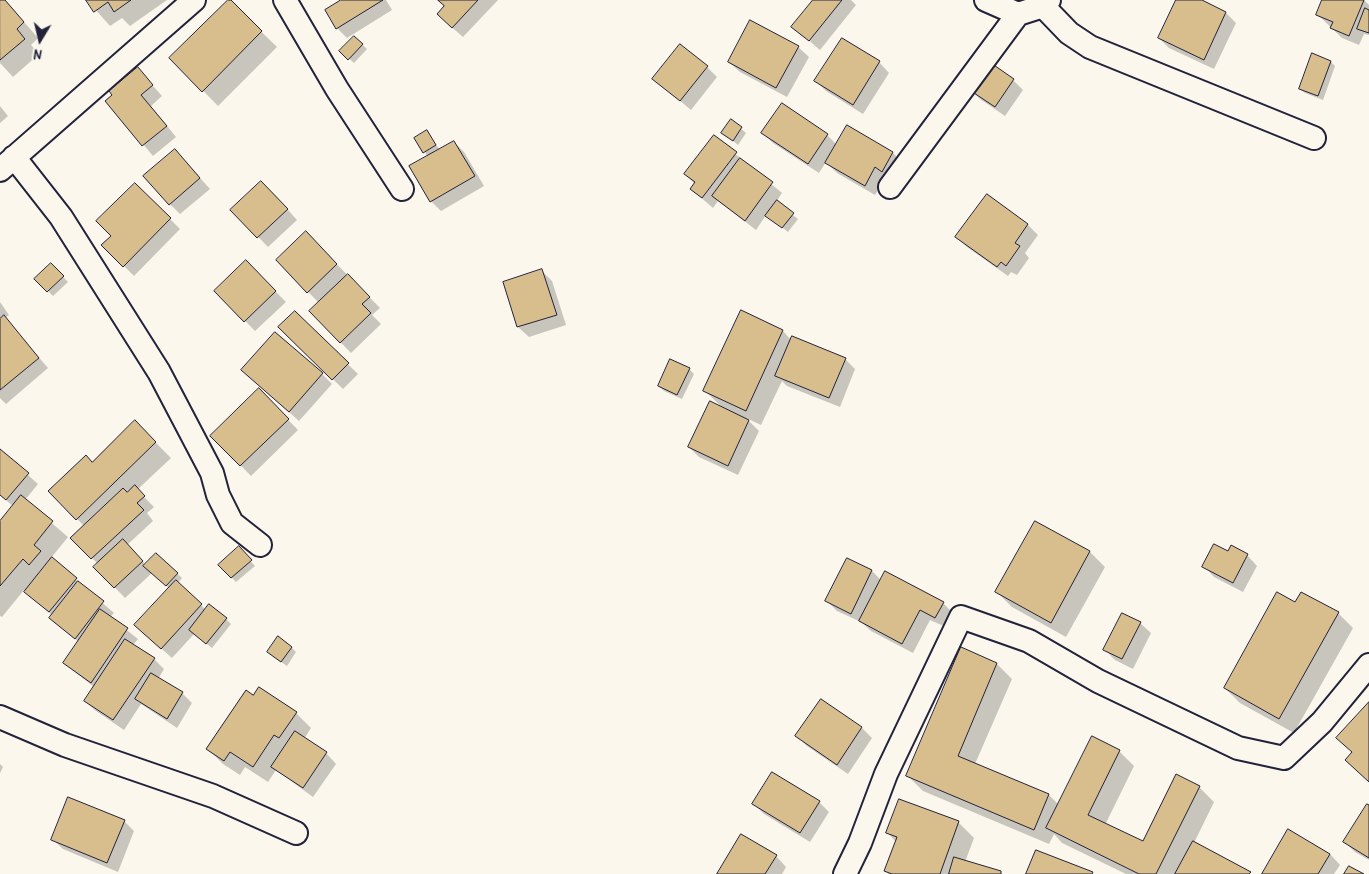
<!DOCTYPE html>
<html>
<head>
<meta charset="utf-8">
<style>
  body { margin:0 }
  #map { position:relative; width:1369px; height:874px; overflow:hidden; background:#fbf7ec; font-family:"Patrick Hand",sans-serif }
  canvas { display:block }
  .north { position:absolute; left:15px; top:15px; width:50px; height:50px; -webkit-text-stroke:4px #fbf7ec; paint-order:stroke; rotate:189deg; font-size:14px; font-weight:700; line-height:20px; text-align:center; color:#22223b }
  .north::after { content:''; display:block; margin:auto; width:18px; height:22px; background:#22223b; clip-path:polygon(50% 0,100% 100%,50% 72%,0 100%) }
</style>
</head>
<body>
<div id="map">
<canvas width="1369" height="874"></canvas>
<div class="north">N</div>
</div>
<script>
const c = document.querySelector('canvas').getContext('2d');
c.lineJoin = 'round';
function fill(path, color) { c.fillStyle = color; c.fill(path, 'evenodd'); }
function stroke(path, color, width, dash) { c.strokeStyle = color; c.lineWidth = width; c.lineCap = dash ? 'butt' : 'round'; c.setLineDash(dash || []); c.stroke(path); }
const shadow = new Path2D(`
  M0,0H5L38,38L31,45L39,54L13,77L0,63Z
  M87,0H167L130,26L122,18L110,26Z
  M229,0L277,47L218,106L171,58Z
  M344,0H386L392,10L347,38L337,28Z
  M439,0H498L463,37L448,24L445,6Z
  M814,0H851L856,5L820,50L793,27Z
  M1177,0H1199L1226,13L1236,23L1214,69L1169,48L1159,38Z
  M1323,0H1364L1369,5V35L1364,34L1359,45L1342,38L1317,14Z
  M354,37L367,49L354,63L341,51Z
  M798,47L809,57L787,97L740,72L729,62Z
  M879,62L889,73L863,114L826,91L816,81Z
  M1331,62L1335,66L1323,100L1305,93L1300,89Z
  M707,67L717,77L691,110L654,79Z
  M138,69L162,96L151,106L176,137L153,156L107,101Z
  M1013,80L1023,90L1005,116L980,99L970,89Z
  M782,105L827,135L837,145L847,127L893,153L903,163L886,177L875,195L837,173L826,162L819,173L773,143L763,133Z
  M0,106L8,116L0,123Z
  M731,120L746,133L738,145L722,132Z
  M427,132L440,150L454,142L464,152L484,186L441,211L431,201L428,157L416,138Z
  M714,136L782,193L776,202L798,219L788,232L766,215L756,230L718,201L713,208L691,189L695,184L685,174Z
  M185,161L210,189L180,214L170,204Z
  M135,184L180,229L134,276L103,245L112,236Z
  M272,192L297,220L268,247L232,210Z
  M987,196L1028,225L1038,235L1025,253L1029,258L1017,275L1011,272L1008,276L967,247L957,237Z
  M316,243L380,308L372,315L381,324L351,353L310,311L319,303L277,260Z
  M246,262L286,302L255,331L216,291Z
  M51,264L68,282L53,296L36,279Z
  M542,271L552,281L566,325L529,337L518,327L505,283Z
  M0,302L9,315L5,318L48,368L6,404L0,398Z
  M742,312L783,331L791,340L845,359L855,369L840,407L787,386L782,381L761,425L746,418L759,431L738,475L699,457L689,447L723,408L705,391Z
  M295,313L358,374L343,389L280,327Z
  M689,369L694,374L682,399L664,391L659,386Z
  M322,374L332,384L299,421L253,380Z
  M259,390L298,430L251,476L212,436Z
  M150,437L171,458L137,490L154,507L147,513L153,521L127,545L146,565L156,554L182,578L178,583L206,610L226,619L231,624L212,648L194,634L172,658L146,635L170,589L152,573L125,598L95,567L98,564L72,538L84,526L50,491L92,463Z
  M0,450L38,484L25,500L68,537L51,558L114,613L110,617L138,639L133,645L154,659L164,669L158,679L182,693L192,703L177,728L141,704L124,730L96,711L85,701L94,687L64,663L79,642L61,628L51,618L53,616L24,590L2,617L0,616V523L14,507L0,495Z
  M1036,523L1090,552L1105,567L1066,637L1012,607L997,592Z
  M239,548L255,566L236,582L220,565Z
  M1228,553L1247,555L1257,566L1243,592L1214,577L1204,566Z
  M848,559L872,571L882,581L943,603L953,613L946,627L930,620L913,653L871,631L861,622L837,611L827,601Z
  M1296,604L1338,613L1353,628L1294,733L1240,703L1225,688Z
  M1140,623L1151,633L1133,669L1115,660L1105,650Z
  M291,647L296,652L287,666L273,656Z
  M962,649L997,664L1012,679L975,764L1049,795L1059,805L1119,751L1134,766L1105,825L1143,843L1199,787L1214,802L1194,843L1251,874H1126L1062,843L1054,834L1049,844L923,791L908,776Z
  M254,697L296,713L311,728L304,739L326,753L336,764L313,797L276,770L268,782L245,767L240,775L223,764L208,749Z
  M821,701L862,728L872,738L848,774L807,746L797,736Z
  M0,764L3,767L0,773Z
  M819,802L829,812L810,842L764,814L754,804Z
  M1369,807V860L1355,852L1345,842Z
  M124,821L134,831L118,872L63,849L52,839Z
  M958,822L974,838L965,862L1003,874H889L885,871L896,842L888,833Z
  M1330,854L1340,865L1334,874H1263Z
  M776,856L786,867L782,874H718Z`);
const building = new Path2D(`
  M0,0H5L24,22L17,29L25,39L0,60Z
  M86,0H131L114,12L108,2L94,12Z
  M228,0H231L262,31L202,92L169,58Z
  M341,0H383L336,29L325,10Z
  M438,0H478L452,28L437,14L444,6Z
  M813,0H842L809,41L791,27Z
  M1176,0H1202L1226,12L1204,60L1158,38Z
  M1322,0H1364L1349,36L1330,28L1333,22L1316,15Z
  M1365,8L1369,10V33L1357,29Z
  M750,20L799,46L776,88L728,62Z
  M354,36L363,44L348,60L339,51Z
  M842,38L880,61L853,105L814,81Z
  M680,44L708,66L680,101L652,79Z
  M1312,53L1331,61L1318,96L1299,89Z
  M988,61L1014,79L995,107L968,89Z
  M138,67L153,85L141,95L167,126L142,146L105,101L112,95L109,91Z
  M782,103L828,134L808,164L761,133Z
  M731,119L742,127L733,141L721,133Z
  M847,125L893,152L882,172L875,167L865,186L825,163Z
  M427,130L436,145L423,153L414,138Z
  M714,135L737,152L702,198L690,189L695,182L684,174Z
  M454,141L475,176L430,202L409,166Z
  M175,149L200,178L169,205L143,176Z
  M740,158L773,182L745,221L712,196Z
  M261,181L288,209L257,238L230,210Z
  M135,183L171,218L123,267L101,245L111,236L96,221Z
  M987,194L1028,224L1015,243L1020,246L1006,266L1001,262L997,267L955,237Z
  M777,200L794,213L782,228L765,216Z
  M306,231L337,264L307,293L276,260Z
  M246,260L276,291L244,322L214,291Z
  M51,263L64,276L47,292L34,279Z
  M542,269L557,315L517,327L503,282Z
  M348,274L370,297L362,304L371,313L340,343L309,311Z
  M741,310L783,330L746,411L703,391Z
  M295,311L349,363L332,380L278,327Z
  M4,315L39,358L0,390V319Z
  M275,332L323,373L289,412L241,370Z
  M792,336L846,358L829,398L775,376Z
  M670,359L690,368L677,395L658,386Z
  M259,388L289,419L240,466L210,436Z
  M710,401L749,420L728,466L688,447Z
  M135,420L156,442L76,520L48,491L86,455L92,462Z
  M0,449L29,473L6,500L0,495Z
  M135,485L145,496L137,503L144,510L91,559L70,538L123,488L127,492Z
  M21,495L53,521L34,545L41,551L29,565L23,559L0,586V521Z
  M1035,521L1090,551L1051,623L995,592Z
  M123,539L143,561L114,588L93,567Z
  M1214,544L1228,551L1231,545L1248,554L1233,583L1202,567Z
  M239,546L252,560L231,578L218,565Z
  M156,553L178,573L166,586L143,566Z
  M52,557L77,578L49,612L24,592Z
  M847,558L872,570L851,614L825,601Z
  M885,571L944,602L935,618L920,610L902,644L859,621Z
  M176,580L202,604L161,649L134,625Z
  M78,581L104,601L75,639L49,618Z
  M1277,592L1295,602L1301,592L1339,612L1279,719L1224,688Z
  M209,604L227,618L206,644L189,630Z
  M100,609L128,628L91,683L63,663Z
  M1122,613L1141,622L1122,659L1103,650Z
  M278,636L292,647L281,662L267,652Z
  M125,639L155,658L113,720L84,701Z
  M961,647L997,663L958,756L1049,794L1034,830L906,776Z
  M151,673L183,692L167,719L135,699Z
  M259,687L297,712L279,738L274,735L253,767L230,752L224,761L206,749L246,690L253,695Z
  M821,699L862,727L837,765L795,736Z
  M1369,702V782L1345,760L1352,752L1336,738Z
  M295,731L327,752L303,788L271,767Z
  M1092,736L1120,750L1088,815L1143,841L1176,774L1200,786L1156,874H1139L1046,828Z
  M772,772L820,801L800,833L752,804Z
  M68,797L125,820L107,863L51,840Z
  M899,799L959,821L940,874H892L884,871L897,837L886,833Z
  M1367,804L1369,805V858L1343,842Z
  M1288,829L1330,854L1318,874H1262Z
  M741,834L777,855L765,874H717Z
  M1193,841L1251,872L1249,874H1175Z
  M1036,850L1093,872L1092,874H1026Z
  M954,857L1001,871V874H949Z
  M1349,866L1364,874H1344Z`);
const street = new Path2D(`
  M285,0L337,89L402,189
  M986,0L1018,14
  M1043,6L1069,33L1090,47L1314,138
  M14,157L61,217L159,372L212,473L218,495L232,523L260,545
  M0,170L194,0
  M890,187L1018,14L1043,6L1049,0
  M0,717L65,745L213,796L296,833
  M845,874L860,843L886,774L961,617L1029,641L1098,681L1238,748L1284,758L1322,722L1369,665`);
fill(shadow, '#0003');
fill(building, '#d8bd8d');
stroke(building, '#22223b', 1);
stroke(street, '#22223b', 26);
stroke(street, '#fbf7ec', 22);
</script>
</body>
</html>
